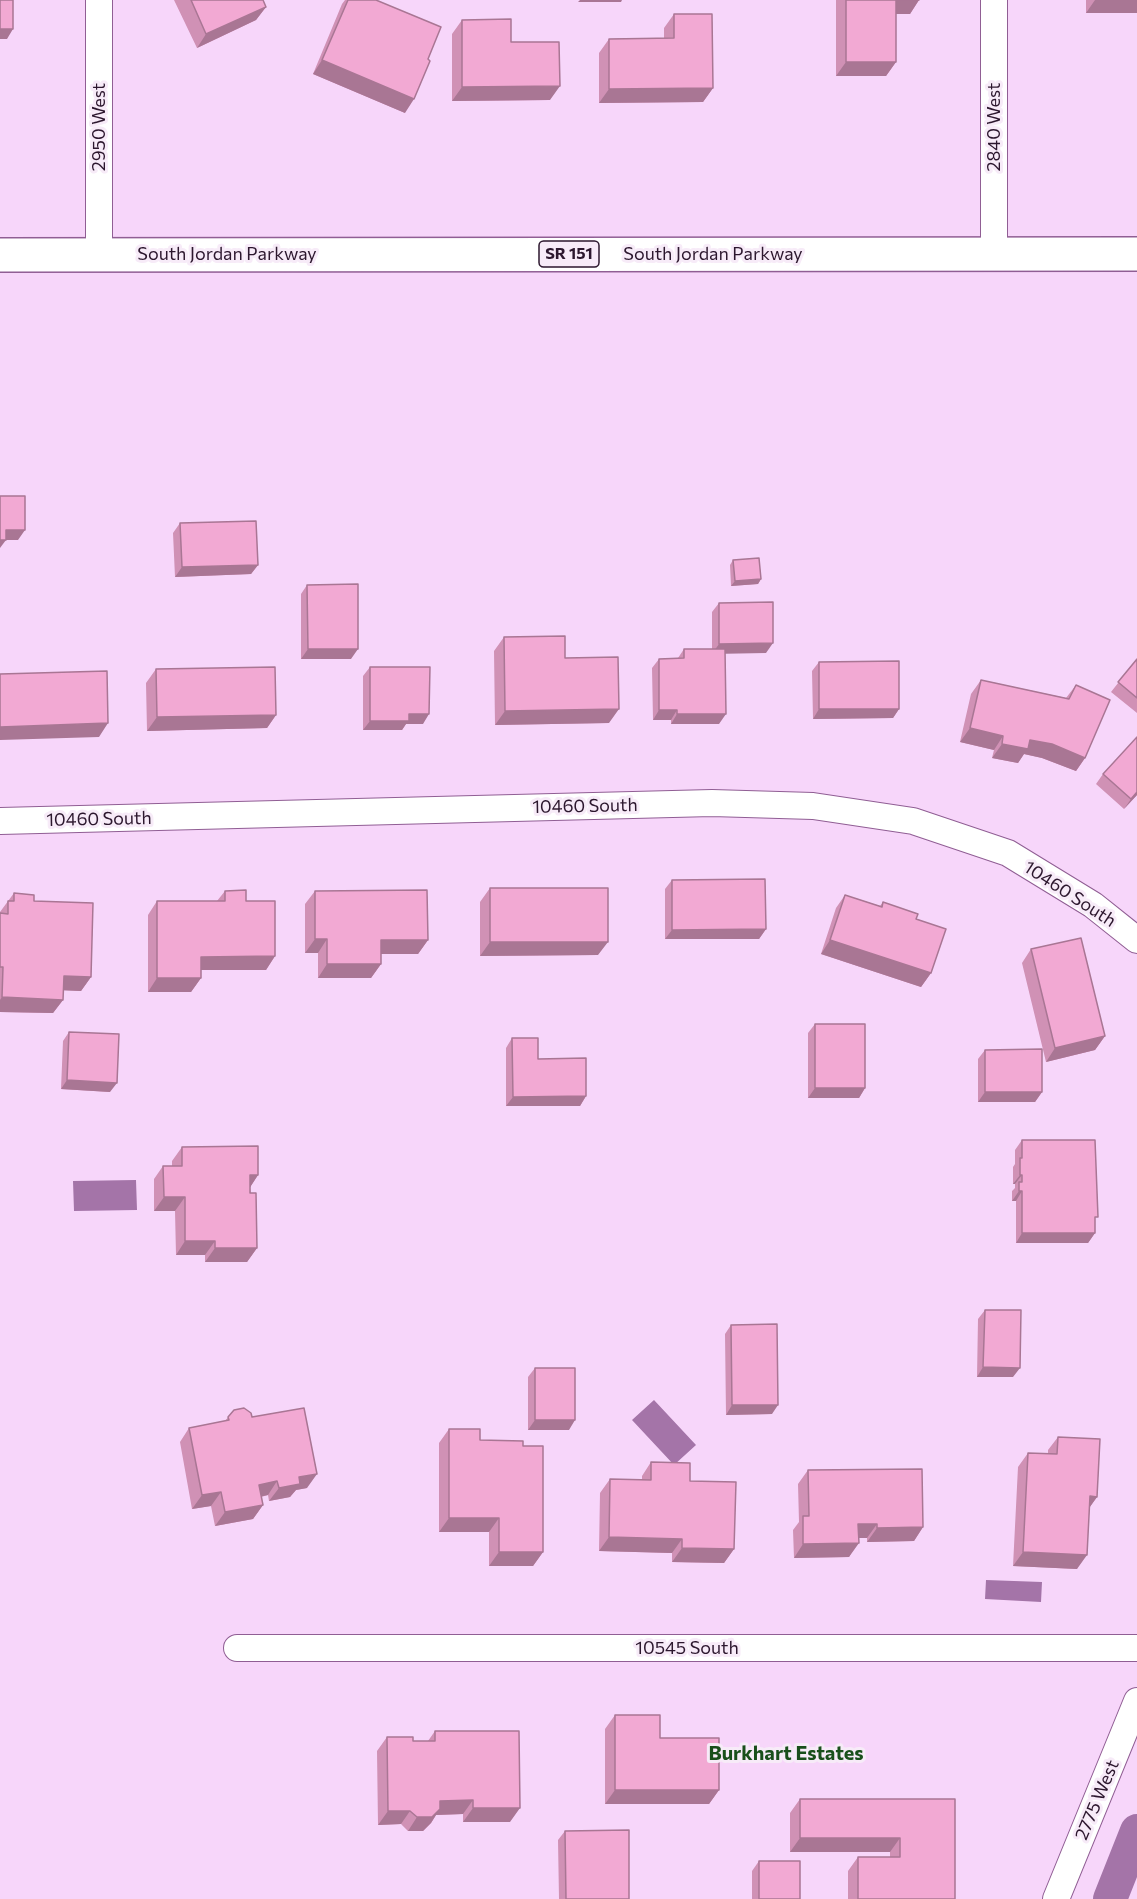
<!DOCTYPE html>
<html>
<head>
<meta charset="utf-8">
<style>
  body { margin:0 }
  canvas { display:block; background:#f7d6fa }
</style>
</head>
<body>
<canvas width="1137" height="1899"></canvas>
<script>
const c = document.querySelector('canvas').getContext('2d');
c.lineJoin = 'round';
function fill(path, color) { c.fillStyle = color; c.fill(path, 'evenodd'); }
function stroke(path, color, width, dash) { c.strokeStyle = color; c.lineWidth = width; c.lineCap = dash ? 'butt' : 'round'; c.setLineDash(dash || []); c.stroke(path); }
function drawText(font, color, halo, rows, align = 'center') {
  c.font = font + ' Commissioner,sans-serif'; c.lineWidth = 6; c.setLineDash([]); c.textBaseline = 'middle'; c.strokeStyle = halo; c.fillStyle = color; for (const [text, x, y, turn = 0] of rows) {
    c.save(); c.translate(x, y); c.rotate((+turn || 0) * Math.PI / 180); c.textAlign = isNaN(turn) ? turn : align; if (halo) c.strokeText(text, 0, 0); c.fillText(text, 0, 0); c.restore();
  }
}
const water = new Path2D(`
  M136,1180L137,1210L74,1211L73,1181Z
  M654,1400L696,1445L674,1465L632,1420Z
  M986,1580L1042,1582L1041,1602L985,1599Z`);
const canal = new Path2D(`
  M1110,1899L1137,1831`);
const street = new Path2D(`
  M99,0V255
  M994,254V0
  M0,821L712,803L813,806L913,821L1008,853L1093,905L1137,940
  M237,1648H1137
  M1056,1899L1137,1701`);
const primary = new Path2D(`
  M0,255L1137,254`);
const wall = new Path2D(`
  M174,0H263L266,7L256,20L197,48Z
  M345,0H376L405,113L313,74L342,4Z
  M836,0H919L910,14H896V62L886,76H836Z
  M1086,0H1137V13H1086Z
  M674,14L713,88L703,102L599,103V53L609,39L664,38V28Z
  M462,20L511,42L550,100L452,101V34Z
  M180,523L258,565L251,574L175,577L173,533Z
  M733,560L761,579L758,584L731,586L730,565Z
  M307,585L351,659H301V594Z
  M719,603L766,653H725L719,724H671V720H653L652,668L659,659L678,658L684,649H712V612Z
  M504,637L565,658L609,723L495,725L494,651Z
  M1137,659V713L1111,692Z
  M819,662L899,709L893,718L813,719L812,671Z
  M370,667L423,724H406L402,730H363V676Z
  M156,669L276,715L267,728L147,731L146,683Z
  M981,680L1066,698L1076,685L1085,758L1076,771L1042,758L1024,754L1018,763L992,758L994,750L960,742L971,694Z
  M1103,774L1137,795L1124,809L1096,784Z
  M672,880L766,929L759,939H665V889Z
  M490,888L598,955L480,956V902Z
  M225,891L246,901L275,956L266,970H201V978L191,992H148V915L157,901H217Z
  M315,891L428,940L418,954H381V964L371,978H318V953H305V904Z
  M14,893L34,901L91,977L81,991L63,990V1000L53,1013L0,1012V912Z
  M845,895L880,906L883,902L916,919L931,973L921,987L821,954L836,908Z
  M1031,949L1105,1036L1095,1050L1046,1062L1022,963Z
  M815,1024L865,1088L859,1098H808V1033Z
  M69,1032L110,1092L61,1089L63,1041Z
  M512,1038L586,1096L580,1106H506V1048Z
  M985,1050L1042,1092L1035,1102H978V1059Z
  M1022,1140L1095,1222V1233L1088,1243H1016V1201H1012V1191L1015,1188V1184H1013V1167L1015,1164V1150Z
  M182,1147L258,1175L250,1187L257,1248L247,1262H205V1255H176L175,1211H154V1179L163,1166H172V1161Z
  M985,1310L1013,1377H977L978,1319Z
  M731,1325L772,1414L726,1415L725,1334Z
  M535,1368L569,1430H528V1377Z
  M234,1410L252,1417L307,1488L296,1490L290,1497L269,1501L268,1495L261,1497L263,1505L253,1519L215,1526L211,1506L192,1509L180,1442L189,1428L225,1421Z
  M449,1429L480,1440L523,1446L543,1552L533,1566H489V1532H439V1443Z
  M1058,1437L1097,1497L1089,1508L1077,1569L1013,1566L1018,1467L1028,1453L1048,1454V1450Z
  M651,1462L690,1481L734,1549L724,1563L672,1562V1553L599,1551L600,1493L610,1479L642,1480V1476Z
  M808,1470L923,1527L914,1541L867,1542V1538H859L849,1557L794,1558L793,1530L799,1522L798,1484Z
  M615,1715L660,1738L719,1790L709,1804H605V1729Z
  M435,1731L510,1822H463V1814L436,1815L431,1823L423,1831H408L401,1824L378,1825L377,1751L387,1737L413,1741H428Z
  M800,1799H955V1899H848V1871L858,1857H890V1852H790V1813Z
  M565,1831L629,1899H559L558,1840Z
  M759,1861L800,1899H752V1871Z`);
const shadedWall = new Path2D(`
  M580,0H622L621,2H578Z
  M896,0H919L910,14H886Z
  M1095,0H1137V13H1086Z
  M266,7L256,20L197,48L206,34Z
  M0,29H13L7,39H0Z
  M322,60L414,99L405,113L313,74Z
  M846,62H896L886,76H836Z
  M560,86L550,100L452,101L462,87Z
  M713,88L703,102L599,103L609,89Z
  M6,530H25L18,540H0Z
  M0,540H6L0,548Z
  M258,565L251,574L175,577L182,567Z
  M761,579L758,584L731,586L735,581Z
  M773,643L766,653L712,654L719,644Z
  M308,649H358L351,659H301Z
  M619,709L609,723L495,725L505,711Z
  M819,709H899L893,718L813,719Z
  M659,710H677L671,720H653Z
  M409,714H429L423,724H406L402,730H363L370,721Z
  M677,714H726L719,724H671Z
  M276,715L267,728L147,731L157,717Z
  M108,723L99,737L0,740V727Z
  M970,728L1003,736L994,750L960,742Z
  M1030,740L1052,744L1085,758L1076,771L1042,758L1024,754L1018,763L992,758L1002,744Z
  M1137,792V795L1124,809L1131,799Z
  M766,929L759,939H665L672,930Z
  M315,939H327L318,953H305Z
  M381,940H428L418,954H371Z
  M830,940L931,973L921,987L821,954Z
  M490,942H608L598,955L480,956Z
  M275,956L266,970H191L201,957Z
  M327,964H381L371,978H318Z
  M64,976L91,977L81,991L54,990Z
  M157,978H201L191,992H148Z
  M2,997L63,1000L53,1013L0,1012V1000Z
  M1105,1036L1095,1050L1046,1062L1055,1048Z
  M67,1080L117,1083L110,1092L61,1089Z
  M815,1088H865L859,1098H808Z
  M985,1092H1042L1035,1102H978Z
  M586,1096L580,1106H506L513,1097Z
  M250,1175H258L249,1189Z
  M1020,1175H1022L1015,1184H1013Z
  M1019,1191H1022L1016,1201H1012Z
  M164,1197H185L175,1211H154Z
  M1022,1233H1095L1088,1243H1016Z
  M185,1241H215L205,1255H176Z
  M215,1248H257L247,1262H205Z
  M983,1367L1020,1368L1013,1377H977Z
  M732,1405H778L772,1414L726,1415Z
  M535,1420H575L569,1430H528Z
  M317,1474L307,1488L296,1490L290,1497L269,1501L279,1488L299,1477Z
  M277,1481L268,1495L249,1499L259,1485Z
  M221,1492L211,1506L192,1509L202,1495Z
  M1090,1496L1097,1497L1087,1511Z
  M263,1505L253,1519L215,1526L225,1512Z
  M449,1518H499L489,1532H439Z
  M858,1524H877L867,1538H849Z
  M923,1527L914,1541L867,1542L877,1528Z
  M609,1537L682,1539L672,1553L599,1551Z
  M859,1543L849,1557L794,1558L803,1544Z
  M682,1548L734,1549L724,1563L672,1562Z
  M499,1552H543L533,1566H489Z
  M1023,1552L1087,1555L1077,1569L1013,1566Z
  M615,1790H719L709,1804H605Z
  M473,1800L463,1814L436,1815L431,1823L423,1831H408L417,1817L440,1801Z
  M473,1808H520L510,1822H463Z
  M388,1811H410L401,1824L378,1825Z
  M800,1838H900L890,1852H790Z`);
const building = new Path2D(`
  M0,0H13V29H0Z
  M191,0H263L266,7L206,34Z
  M348,0H376L441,27L428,59L430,61L414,99L322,60Z
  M846,0H919H896V62H846Z
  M674,14H712L713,88L609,89V39L674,38Z
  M511,19V42H559L560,86L462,87V20Z
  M0,496H25V530H6V540H0Z
  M256,521L258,565L182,567L180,523Z
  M759,558L761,579L735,581L733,560Z
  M358,584V649H308L307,585Z
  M773,602V643L719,644V603Z
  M565,636V658L618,657L619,709L505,711L504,637Z
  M684,649H725L726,714H677V710H659V659L684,658Z
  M1137,659V698L1118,682Z
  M899,661V709H819V662Z
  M275,667L276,715L157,717L156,669Z
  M370,667H430L429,714H409V721H370Z
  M107,671L108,723L0,727V674Z
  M981,680L1069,699L1076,685L1110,700L1085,758L1052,744L1030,740L1028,749L1002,744L1003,736L970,728Z
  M1137,737V792L1131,799L1103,774Z
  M765,879L766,929L672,930V880Z
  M490,888H608V942H490Z
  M246,890V901H275V956L201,957V978H157V901H225V891Z
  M427,890L428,940H381V964H327V939H315V891Z
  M14,893L34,895V901L93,903L91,977L64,976L63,1000L2,997L3,967H0V913L8,914V901H14Z
  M845,895L882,907L883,902L918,914L916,919L946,929L931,973L830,940Z
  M1081,938L1105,1036L1055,1048L1031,949Z
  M815,1024H865V1088H815Z
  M69,1032L119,1034L117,1083L67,1080Z
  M512,1038H538V1059L586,1058V1096L513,1097Z
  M1042,1049V1092H985V1050Z
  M1022,1140H1095L1098,1217H1095V1233H1022V1191H1019V1182H1022V1175H1020V1158H1022Z
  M258,1146V1175H250V1193H256L257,1248H215V1241H185V1197H164L163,1166H182V1147Z
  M985,1310H1021L1020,1368L983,1367Z
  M777,1324L778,1405H732L731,1325Z
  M535,1368H575V1420H535Z
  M244,1408L251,1413L252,1417L304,1408L317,1474L299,1477L300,1484L279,1488L277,1481L259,1485L263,1505L225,1512L221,1492L202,1495L189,1428L229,1420L228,1417L234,1410Z
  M449,1429H480V1440L523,1441V1446H543V1552H499V1518H449Z
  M1058,1437L1100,1439L1097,1497L1090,1496L1087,1555L1023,1552L1028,1453L1057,1454Z
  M651,1462L690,1463V1481L736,1482L734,1549L682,1548V1539L609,1537L610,1479L651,1480Z
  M922,1469L923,1527L877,1528V1524H858L859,1543L803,1544V1516H809L808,1470Z
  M615,1715H660V1738H719V1790H615Z
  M435,1731H519L520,1808H473V1800L440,1801V1809L432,1817H417L410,1811H388L387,1737H413V1741H435Z
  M800,1799H955V1899H858V1857H900V1838H800Z
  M629,1830V1899H566L565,1831Z
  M759,1861H800V1899H759Z`);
const shields = [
  [569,254,60]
];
const shieldNames = [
  ["SR 151",569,254]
];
const streetNames = [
  ["2950 West",99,127,-90],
  ["2840 West",994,127,-90],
  ["South Jordan Parkway",227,254],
  ["South Jordan Parkway",713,254],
  ["10460 South",585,806,-1],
  ["10460 South",99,819,-1],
  ["10460 South",1070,894,33],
  ["10545 South",687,1648],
  ["2775 West",1097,1800,-67]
];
const neighbourhoodNames = [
  ["Burkhart Estates",786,1753]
];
fill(water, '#a474a8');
stroke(canal, '#a474a8', 34);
stroke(street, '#905e94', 28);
stroke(primary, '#905e94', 36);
stroke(street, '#fff', 26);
stroke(primary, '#fff', 33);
fill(wall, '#d091b5');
fill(shadedWall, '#a97694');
fill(building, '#f2a9d3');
stroke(building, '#a97694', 1.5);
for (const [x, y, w] of shields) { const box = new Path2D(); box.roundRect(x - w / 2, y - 13, w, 26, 4.5); c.fillStyle = '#f7ebf8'; c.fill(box); stroke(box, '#2c172e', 1.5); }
drawText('bold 16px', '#2c172e', null, shieldNames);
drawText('18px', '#2c172e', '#f7ebf8', streetNames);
drawText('bold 20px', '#194f1b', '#f7ebf8', neighbourhoodNames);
</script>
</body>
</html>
